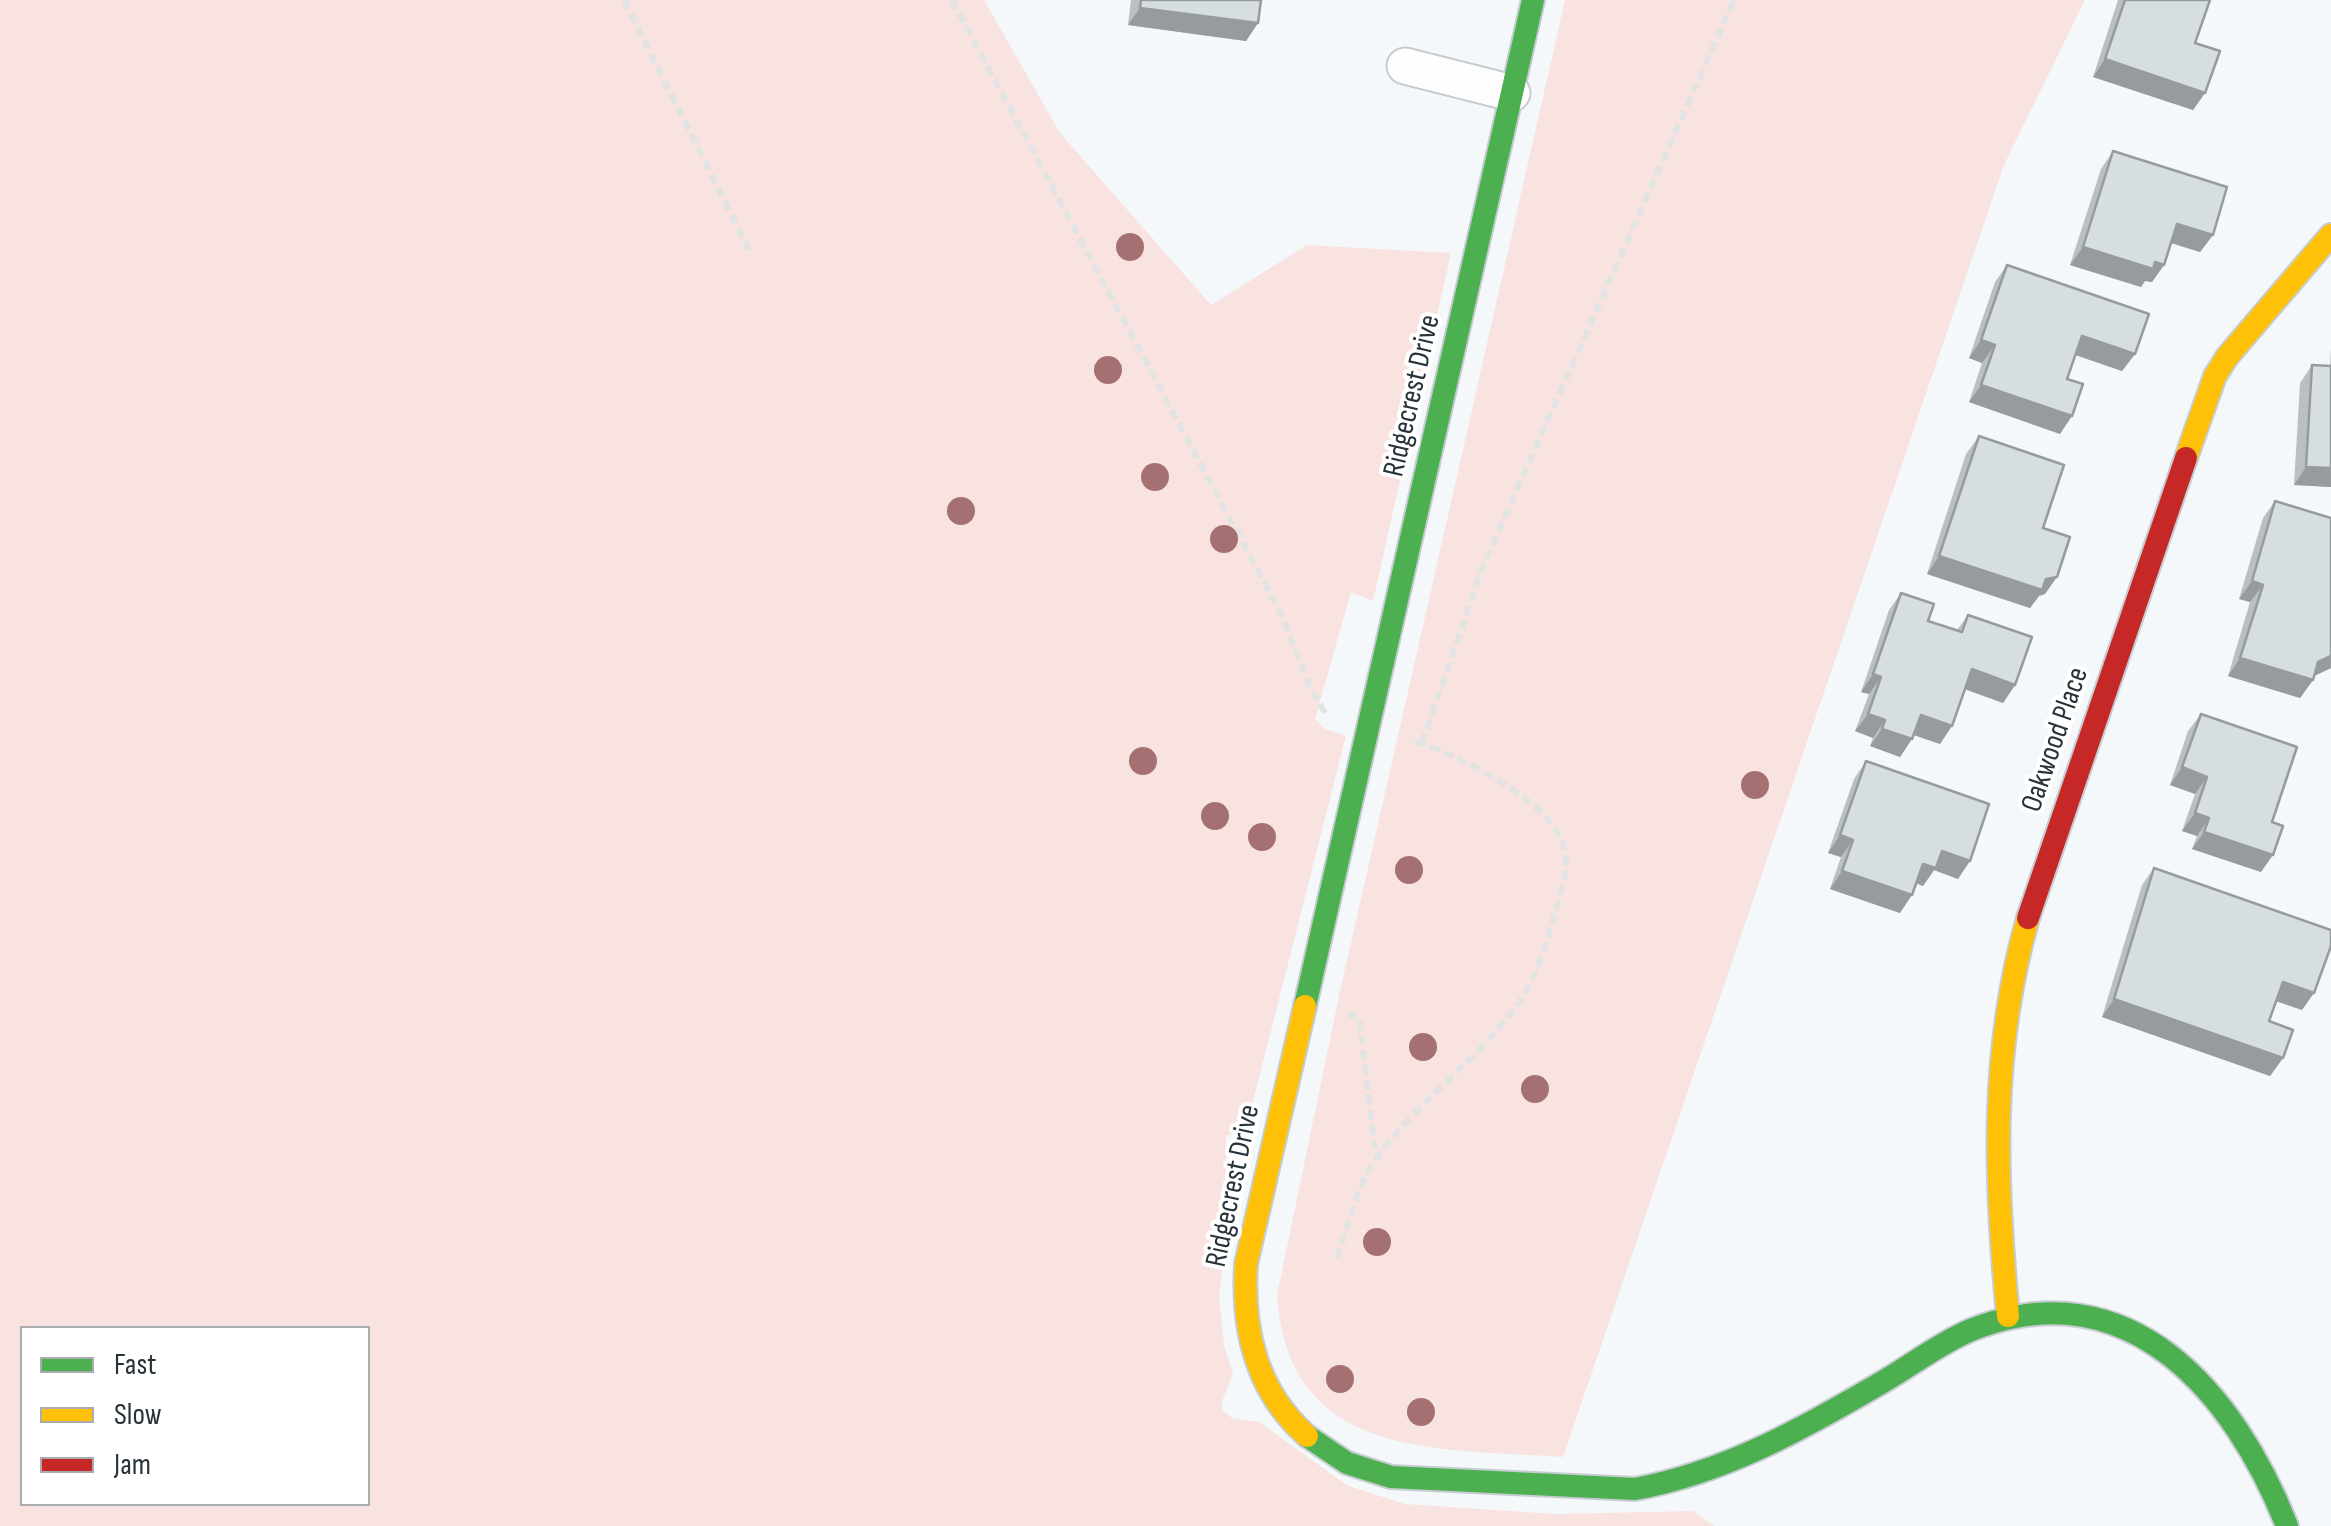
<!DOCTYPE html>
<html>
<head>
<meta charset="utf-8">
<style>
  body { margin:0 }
  #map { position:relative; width:2331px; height:1526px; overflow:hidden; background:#f5f8fa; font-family:"Sofia Sans Condensed",sans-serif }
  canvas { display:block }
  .legend { position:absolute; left:20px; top:1326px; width:350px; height:180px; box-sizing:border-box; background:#fff; border:2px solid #a9adb0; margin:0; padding:12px 18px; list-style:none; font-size:30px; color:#273239 }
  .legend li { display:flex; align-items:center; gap:20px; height:50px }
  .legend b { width:50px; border:2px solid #a9adb0 }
</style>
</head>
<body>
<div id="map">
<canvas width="2331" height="1526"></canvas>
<ul class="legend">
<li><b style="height:12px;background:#4caf50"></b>Fast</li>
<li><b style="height:12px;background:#ffc107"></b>Slow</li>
<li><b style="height:12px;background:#c62828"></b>Jam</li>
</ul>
</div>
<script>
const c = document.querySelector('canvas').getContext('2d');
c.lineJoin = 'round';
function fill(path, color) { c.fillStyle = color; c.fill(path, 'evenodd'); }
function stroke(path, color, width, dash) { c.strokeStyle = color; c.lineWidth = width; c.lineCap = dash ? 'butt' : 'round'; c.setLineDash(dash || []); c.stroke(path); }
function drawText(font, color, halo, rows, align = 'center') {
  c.font = font + ' "Sofia Sans Condensed",sans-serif'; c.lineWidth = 8; c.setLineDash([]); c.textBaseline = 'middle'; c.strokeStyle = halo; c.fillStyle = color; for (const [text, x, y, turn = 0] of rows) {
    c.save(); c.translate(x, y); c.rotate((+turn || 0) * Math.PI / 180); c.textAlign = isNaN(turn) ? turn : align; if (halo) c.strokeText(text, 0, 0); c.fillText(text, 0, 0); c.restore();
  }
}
const green = new Path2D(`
  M0,0H984L1060,133L1211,305L1307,245L1451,253L1373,601L1351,592L1315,719L1325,729L1346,736L1248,1121L1226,1137V1243L1219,1297L1224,1345L1233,1374L1222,1401L1223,1411L1232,1418L1259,1422L1348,1486L1405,1504L1555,1514L1693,1511L1715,1526H0ZM22,1328H368V1504H22Z
  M1565,0H2085L2004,165L1563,1457C1437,1448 1288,1461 1277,1295L1340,991Z`);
const path = new Path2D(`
  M624,0L752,256
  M952,0L1281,614L1310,687L1327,716
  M1422,743L1483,566L1734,0
  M1347,1014L1359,1018L1376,1157
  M1337,1258C1348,1227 1357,1185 1376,1159C1416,1103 1473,1064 1515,1008C1533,984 1543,955 1551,926C1557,905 1566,881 1566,859C1565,804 1455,754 1410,739`);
const street = new Path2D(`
  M1405,66L1512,93`);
const fast = new Path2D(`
  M1305,1006L1533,0
  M1307,1436L1347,1463L1391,1477L1635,1489C1727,1472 1806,1427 1886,1380C1913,1364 1942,1342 1971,1330C2130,1267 2235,1394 2287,1526`);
const slow = new Path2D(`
  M2186,458L2215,376L2227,357L2331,235
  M1305,1006L1246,1264C1242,1330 1256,1391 1307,1436
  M2008,1316C1995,1179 1990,1051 2028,918`);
const jam = new Path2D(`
  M2028,918L2186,458`);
const trees = [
  [1130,247],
  [1108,370],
  [1155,477],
  [961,511],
  [1224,539],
  [1143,761],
  [1755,785],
  [1215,816],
  [1262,837],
  [1409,870],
  [1423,1047],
  [1535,1089],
  [1377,1242],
  [1340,1379],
  [1421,1412]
];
const wall = new Path2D(`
  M1131,0H1261L1258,23L1246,41L1128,25Z
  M2118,0H2210L2195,43L2205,93L2193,110L2093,77Z
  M2113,151L2213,235L2200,252L2171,243L2164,265L2152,282L2145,281L2141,287L2070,265L2101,169Z
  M2007,265L2135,354L2122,371L2075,355L2067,379L2060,434L1969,402L1982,363L1969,358L1995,282Z
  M2331,348V487L2294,485L2300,383L2312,365L2330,366Z
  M1979,436L2043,528L2045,594L2039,596L2030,608L1927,574L1966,454Z
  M2275,501L2331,518V668L2314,676L2313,680L2300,698L2228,676L2250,602L2239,599L2263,518Z
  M1901,593L1928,621L1957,630L1968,615L2015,685L2003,703L1965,689L1940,744L1914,735L1900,757L1870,746L1873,738L1855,731L1869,694L1861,692L1889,610Z
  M2201,714L2272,822L2261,872L2192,849L2197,836L2182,831L2195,794L2170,785L2188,731Z
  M1866,761L1958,879L1934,870L1923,886L1916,883L1900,913L1830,889L1841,857L1828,853L1854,779Z
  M2154,868L2302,1010L2276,1001L2269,1021L2283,1058L2270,1076L2102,1017L2142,885Z`);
const shadedWall = new Path2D(`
  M1140,8L1258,23L1246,41L1128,25Z
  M2105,59L2205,93L2193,110L2093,77Z
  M2177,224L2213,235L2200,252L2165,241Z
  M2083,247L2155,262L2164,265L2152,282L2145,281L2141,287L2070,265Z
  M2082,336L2135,354L2122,371L2070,353Z
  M1981,340L1995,345L1982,363L1969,358Z
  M1981,385L2072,416L2060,434L1969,402Z
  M2306,467L2331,468V487L2294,485Z
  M1939,556L2046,579L2057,577L2045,594L2039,596L2030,608L1927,574Z
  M2252,581L2263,585L2250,602L2239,599Z
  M2331,656V668L2308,679L2313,680L2300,698L2228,676L2240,658L2318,662Z
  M1972,669L2015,685L2003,703L1959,687Z
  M1873,674L1881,677L1869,694L1861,692Z
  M1868,714L1885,720L1873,738L1855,731Z
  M1921,715L1952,726L1940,744L1908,733Z
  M1882,729L1912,739L1900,757L1870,746Z
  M2182,767L2207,777L2195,794L2170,785Z
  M2195,813L2209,818L2197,836L2182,831Z
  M2204,832L2273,855L2261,872L2192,849Z
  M1840,835L1853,840L1841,857L1828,853Z
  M1942,851L1970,861L1958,879L1934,870L1923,886L1911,881L1923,864Z
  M1842,871L1912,895L1900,913L1830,889Z
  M2283,982L2314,993L2302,1010L2270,999Z
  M2114,999L2283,1058L2270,1076L2102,1017Z`);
const building = new Path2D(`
  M1141,0H1261L1258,23L1140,8Z
  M2125,0H2210L2195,43L2220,51L2205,93L2105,59Z
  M2113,151L2227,187L2213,235L2177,224L2164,265L2155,262L2153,269L2083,247Z
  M2007,265L2149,314L2135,354L2082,336L2067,379L2083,384L2072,416L1981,385L1995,345L1981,340Z
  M2312,365L2331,366V468L2306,467Z
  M1979,436L2064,465L2043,528L2070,537L2057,577L2046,579L2042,590L1939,556Z
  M2275,501L2331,518V656L2318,662L2313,680L2240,658L2263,585L2252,581Z
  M1901,593L1934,604L1928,621L1962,632L1968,615L2032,637L2015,685L1972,669L1952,726L1921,715L1912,739L1882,729L1885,720L1868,714L1881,677L1873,674Z
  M2201,714L2297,747L2272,822L2283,826L2273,855L2204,832L2209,818L2195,813L2207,777L2182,767Z
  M1866,761L1989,804L1970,861L1942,851L1936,868L1923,864L1912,895L1842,871L1853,840L1840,835Z
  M2154,868L2331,930V946L2314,993L2283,982L2269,1021L2293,1030L2283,1058L2114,999Z`);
const streetNames = [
  ["Ridgecrest Drive",1413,396,-77],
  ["Oakwood Place",2056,740,-71],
  ["Ridgecrest Drive",1234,1186,-78]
];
fill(green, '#f9e3e0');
stroke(street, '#c6cdd1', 39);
stroke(fast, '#c6cdd1', 26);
stroke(slow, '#c6cdd1', 26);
stroke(jam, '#c6cdd1', 26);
stroke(path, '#e2e4e4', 6, [10, 5]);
stroke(street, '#fefefe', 35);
stroke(fast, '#4caf50', 22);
stroke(slow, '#ffc107', 22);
stroke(jam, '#c62828', 22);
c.fillStyle = '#a57072';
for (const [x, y] of trees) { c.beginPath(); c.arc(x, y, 14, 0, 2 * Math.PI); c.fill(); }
fill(wall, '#b9bfc2');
fill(shadedWall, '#969b9e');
fill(building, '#d7dee2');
stroke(building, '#969b9e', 2.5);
drawText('30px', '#273239', '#fff', streetNames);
</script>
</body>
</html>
